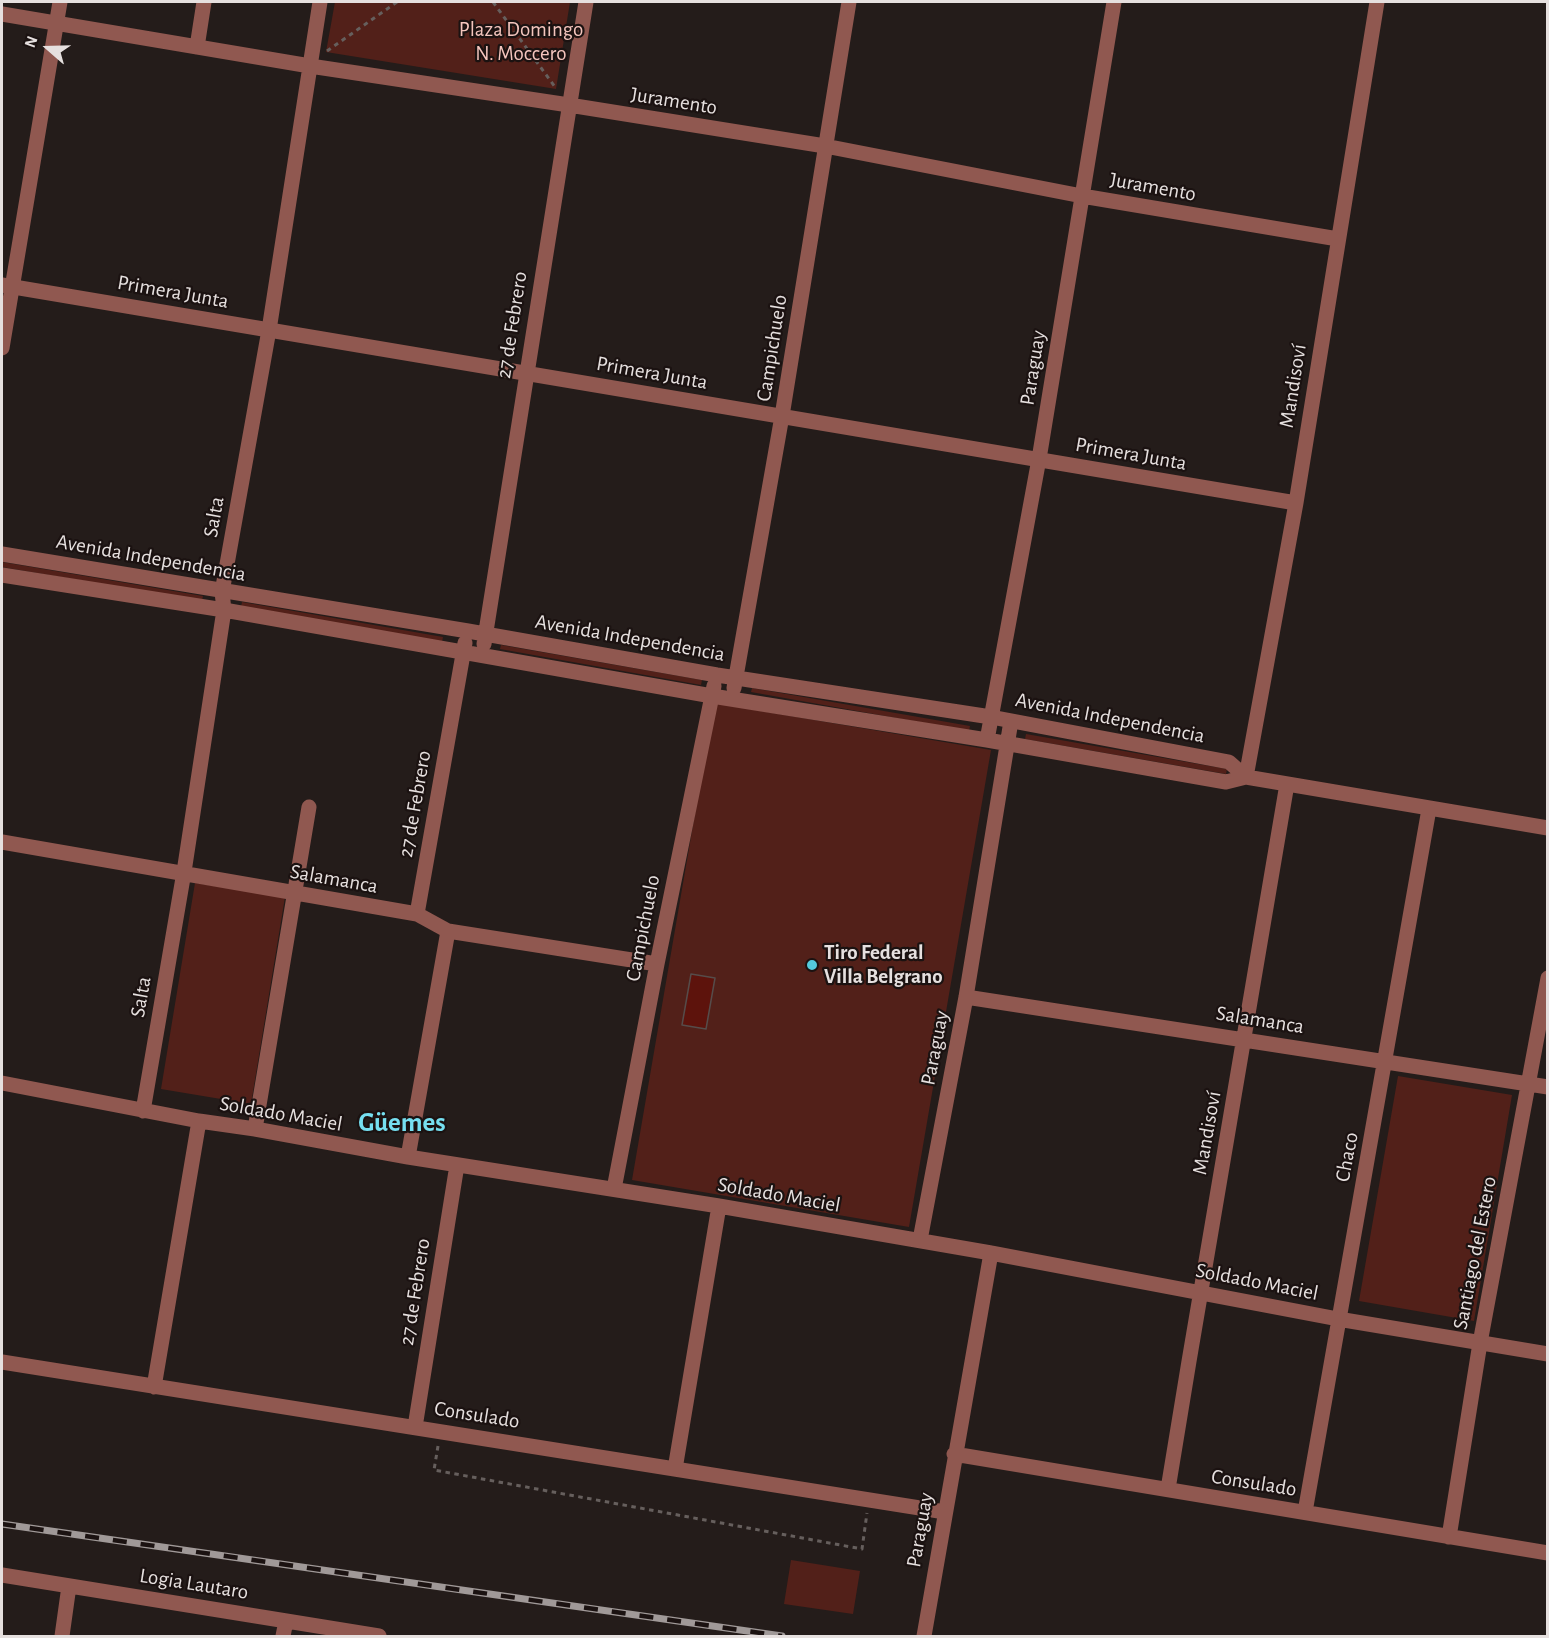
<!DOCTYPE html>
<html>
<head>
<meta charset="utf-8">
<style>
  body { margin:0 }
  #map { position:relative; width:1549px; height:1638px; overflow:hidden; background:#241c1a; font-family:"Alegreya Sans",sans-serif }
  canvas { display:block }
  .frame { position:absolute; inset:0; border:3px solid #e6e0df; pointer-events:none }
  .north { position:absolute; left:18px; top:18px; width:60px; height:60px; -webkit-text-stroke:4px #1b1211; paint-order:stroke; rotate:290deg; font-size:16px; font-weight:700; line-height:24px; text-align:center; color:#e6e0df }
  .north::after { content:''; display:block; margin:auto; width:21px; height:27px; background:#e6e0df; clip-path:polygon(50% 0,100% 100%,50% 72%,0 100%) }
</style>
</head>
<body>
<div id="map">
<canvas width="1549" height="1638"></canvas>
<div class="frame"></div>
<div class="north">N</div>
</div>
<script>
const c = document.querySelector('canvas').getContext('2d');
c.lineJoin = 'round';
function fill(path, color) { c.fillStyle = color; c.fill(path, 'evenodd'); }
function stroke(path, color, width, dash) { c.strokeStyle = color; c.lineWidth = width; c.lineCap = dash ? 'butt' : 'round'; c.setLineDash(dash || []); c.stroke(path); }
function drawText(font, color, halo, rows, align = 'center') {
  c.font = font + ' "Alegreya Sans",sans-serif'; c.lineWidth = 4.5; c.setLineDash([]); c.textBaseline = 'middle'; c.strokeStyle = halo; c.fillStyle = color; for (const [text, x, y, turn = 0] of rows) {
    c.save(); c.translate(x, y); c.rotate((+turn || 0) * Math.PI / 180); c.textAlign = isNaN(turn) ? turn : align; if (halo) c.strokeText(text, 0, 0); c.fillText(text, 0, 0); c.restore();
  }
}
const green = new Path2D(`
  M335,2H570L556,89L326,52Z
  M2,562L203,596L202,601L2,567Z
  M242,602L443,637L442,642L241,607Z
  M501,645L702,680L701,685L500,649Z
  M752,688L970,726L969,731L751,692Z
  M714,703L991,750L909,1227L632,1180Z
  M1026,734L1227,769L1226,774L1025,739Z
  M195,883L285,897L251,1104L161,1089Z
  M1398,1076L1512,1095L1474,1321L1359,1301Z
  M791,1560L860,1571L853,1614L784,1604Z`);
const building = new Path2D(`
  M691,974L715,978L706,1029L682,1025Z`);
const path = new Path2D(`
  M493,2L555,87
  M327,51L397,2
  M438,1446L434,1470L862,1549L867,1513`);
const minor = new Path2D(`
  M2,14L310,66L569,105L825,146L1082,196L1338,239
  M197,47L204,2
  M2,285L1296,503
  M2,348L60,2
  M2,554L468,631L717,675L991,717L1229,762L1246,777
  M2,575L224,610L712,696L987,740L1226,782L1246,777L1548,828
  M484,644L586,2
  M734,688L782,416L849,2
  M987,740L1039,459L1114,2
  M1246,777L1296,503L1377,2
  M2,842L417,914L448,931L657,964
  M417,914L465,643
  M966,997L1548,1087
  M2,1083L199,1121L255,1129L408,1157L719,1206L991,1253L1338,1319L1548,1354
  M143,1111L184,872L224,610L222,592L269,330L320,2
  M255,1129L309,807
  M408,1157L448,931
  M614,1189L657,964L714,686
  M920,1240L966,997L1011,721
  M2,1362L945,1512
  M154,1387L199,1121
  M415,1427L457,1165
  M954,1454L1548,1553
  M675,1469L719,1206
  M1168,1489C1206,1254 1248,1020 1287,784
  M1305,1512C1345,1278 1389,1044 1429,809
  M1449,1537L1480,1343L1548,978
  M2,1575L379,1636
  M62,1636L69,1586
  M283,1636L286,1621
  M924,1636L991,1253`);
const rail = new Path2D(`
  M2,1524L782,1636`);
const markers = [
  [812,965,6,"#54cadd"]
];
const parkNames = [
  ["Plaza Domingo",521,30],
  ["N. Moccero",521,54]
];
const streetNames = [
  ["Juramento",674,101,9],
  ["Juramento",1153,187,10],
  ["Primera Junta",173,292,10],
  ["27 de Febrero",512,325,-81],
  ["Campichuelo",772,348,-81],
  ["Paraguay",1033,368,-81],
  ["Primera Junta",652,373,10],
  ["Mandisoví",1293,386,-81],
  ["Primera Junta",1131,454,10],
  ["Salta",214,517,-80],
  ["Avenida Independencia",151,558,10],
  ["Avenida Independencia",630,638,10],
  ["Avenida Independencia",1110,718,11],
  ["27 de Febrero",415,804,-80],
  ["Salamanca",334,879,10],
  ["Campichuelo",643,928,-79],
  ["Salta",141,997,-80],
  ["Salamanca",1260,1020,9],
  ["Paraguay",935,1048,-79],
  ["Soldado Maciel",281,1114,10],
  ["Mandisoví",1207,1133,-80],
  ["Chaco",1347,1157,-79],
  ["Soldado Maciel",779,1195,10],
  ["Santiago del Estero",1475,1253,-79],
  ["Soldado Maciel",1257,1282,11],
  ["27 de Febrero",415,1292,-81],
  ["Consulado",477,1415,9],
  ["Consulado",1254,1483,9],
  ["Paraguay",920,1530,-80],
  ["Logia Lautaro",194,1584,9]
];
const poiNames = [
  ["Tiro Federal",824,953],
  ["Villa Belgrano",824,977]
];
const districtNames = [
  ["Güemes",402,1123]
];
fill(green, '#522019');
fill(building, '#5d130c');
stroke(building, '#564c4a', 1.5);
stroke(path, '#665f5d', 3, [4.5, 4.5]);
stroke(minor, '#905850', 15);
stroke(rail, '#a09998', 7);
stroke(rail, '#1b1211', 4.5, [14]);
for (const [x, y, r, color] of markers) { const dot = new Path2D(); dot.arc(x, y, r, 0, 2 * Math.PI); c.fillStyle = color; c.fill(dot); stroke(dot, '#1b1211', 2); }
drawText('21px', '#f4c5bd', '#1b1211', parkNames);
drawText('21px', '#e6e0df', '#1b1211', streetNames);
drawText('bold 21px', '#e6e0df', '#1b1211', poiNames, 'left');
drawText('bold 27px', '#76dff0', '#1b1211', districtNames);
</script>
</body>
</html>
